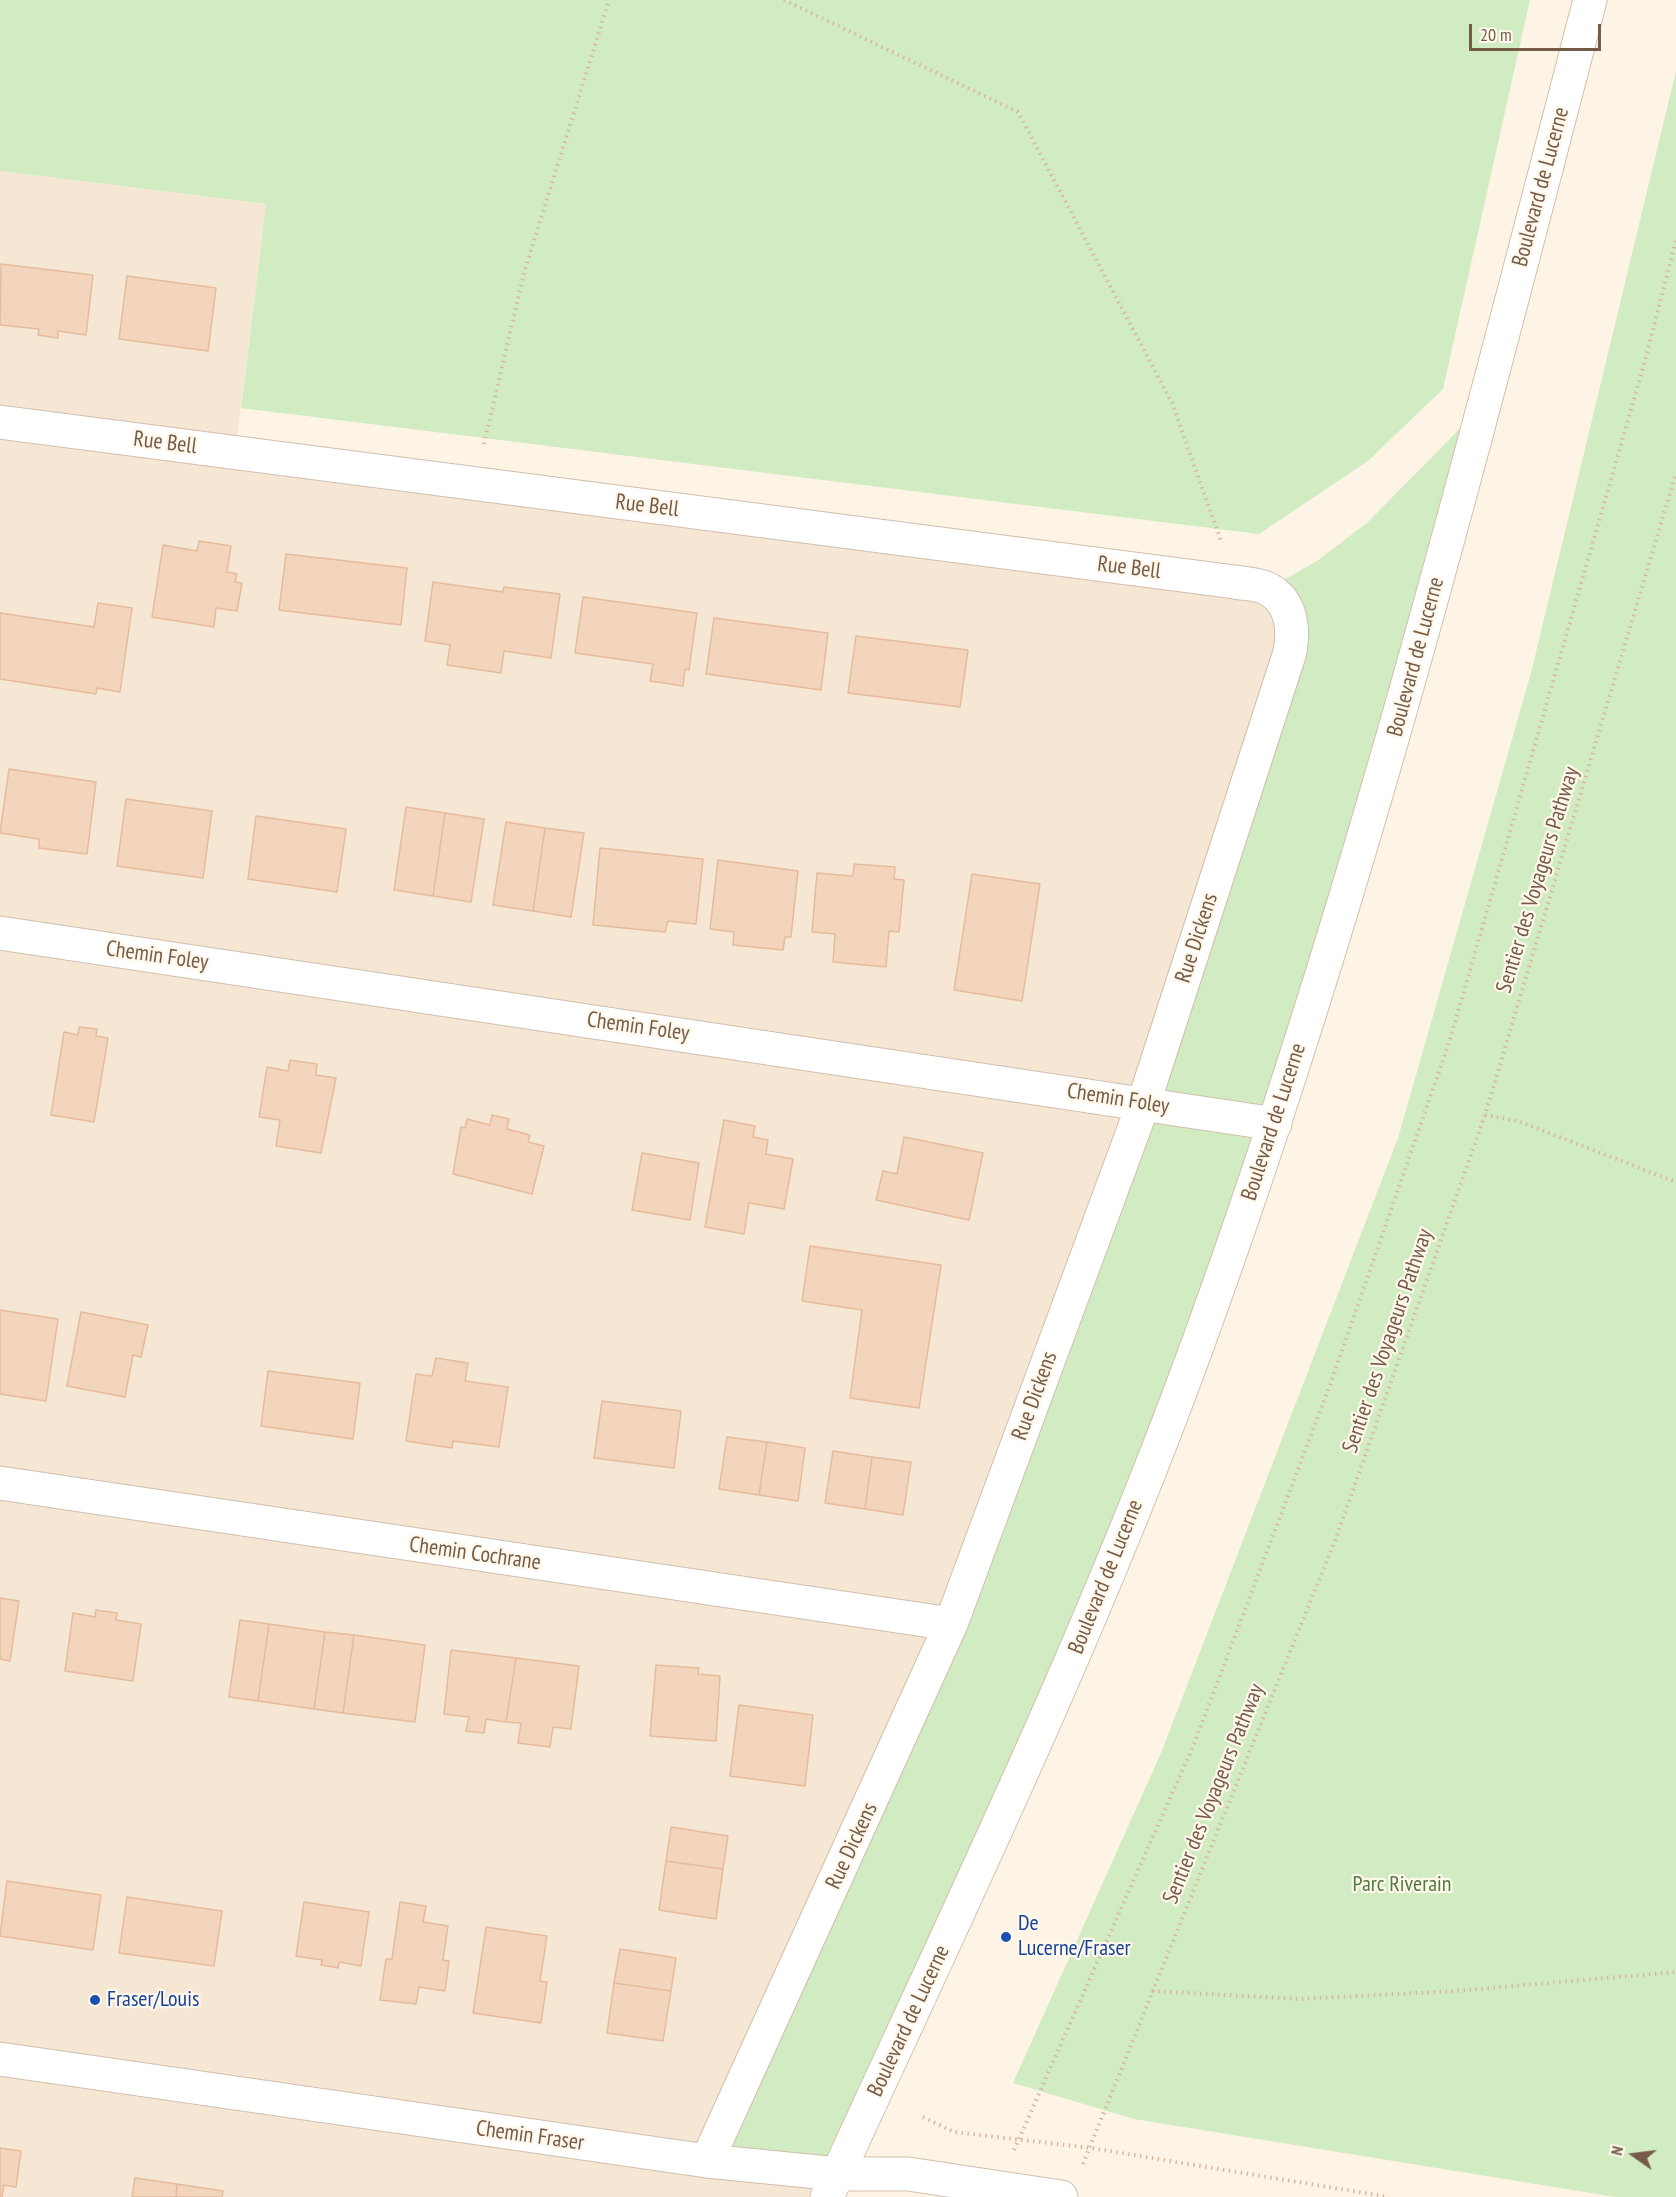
<!DOCTYPE html>
<html>
<head>
<meta charset="utf-8">
<style>
  body { margin:0 }
  #map { position:relative; width:1676px; height:2197px; overflow:hidden; background:#fdf4e5; font-family:"PT Sans Narrow",sans-serif }
  canvas { display:block }
  .north { position:absolute; left:1604px; top:2125px; width:60px; height:60px; -webkit-text-stroke:4px #fff8eb; paint-order:stroke; rotate:284deg; font-size:16px; font-weight:700; line-height:24px; text-align:center; color:#765b49 }
  .north::after { content:''; display:block; margin:auto; width:21px; height:27px; background:#765b49; clip-path:polygon(50% 0,100% 100%,50% 72%,0 100%) }
  .scale { position:absolute; left:1469px; top:24px; width:132px; height:27px; box-sizing:border-box; border:3px solid #765b49; border-top:0; padding-left:8px; font-size:18px; line-height:21px; white-space:nowrap; color:#765b49; -webkit-text-stroke:4px #fff8eb; paint-order:stroke }
</style>
</head>
<body>
<div id="map">
<canvas width="1676" height="2197"></canvas>
<div class="north">N</div>
<div class="scale">20 m</div>
</div>
<script>
const c = document.querySelector('canvas').getContext('2d');
c.lineJoin = 'round';
function fill(path, color) { c.fillStyle = color; c.fill(path, 'evenodd'); }
function stroke(path, color, width, dash) { c.strokeStyle = color; c.lineWidth = width; c.lineCap = dash ? 'butt' : 'round'; c.setLineDash(dash || []); c.stroke(path); }
function drawText(font, color, halo, rows, align = 'center') {
  c.font = font + ' "PT Sans Narrow",sans-serif'; c.lineWidth = 4.5; c.setLineDash([]); c.textBaseline = 'middle'; c.strokeStyle = halo; c.fillStyle = color; for (const [text, x, y, turn = 0] of rows) {
    c.save(); c.translate(x, y); c.rotate((+turn || 0) * Math.PI / 180); c.textAlign = isNaN(turn) ? turn : align; if (halo) c.strokeText(text, 0, 0); c.fillText(text, 0, 0); c.restore();
  }
}
const residential = new Path2D(`
  M0,171L266,204L235,452L1235,582L1287,607L838,2174L827,2197H0Z`);
const green = new Path2D(`
  M0,0H1530L1443,389L1368,461L1259,534L241,408L266,204L0,171Z
  M1676,71V2197H1616L1134,2119L1013,2083L1161,1753L1398,1138L1531,673Z
  M1485,403L1191,1363L838,2174L707,2161L880,1784L1290,652L1268,589L1317,561L1368,522Z`);
const building = new Path2D(`
  M1,264L93,275L86,335L58,331V338L38,335L39,329L0,325Z
  M127,276L216,288L208,351L119,339Z
  M199,541L231,546L227,572L237,574L235,582L242,583L237,611L216,608L214,627L152,617L163,545L197,551Z
  M286,554L407,568L401,625L279,610Z
  M433,582L503,592L504,587L560,594L551,658L504,651L501,673L447,665L450,645L425,641Z
  M583,597L697,613L689,670L685,669L683,686L650,681L653,664L575,653Z
  M98,603L132,608L120,692L97,688L96,694L0,679V613L94,627Z
  M714,618L828,633L821,690L706,674Z
  M856,636L968,650L960,707L848,693Z
  M9,769L96,782L87,854L39,848V839L0,833Z
  M126,799L212,811L203,878L117,866Z
  M406,807L445,813L433,896L394,890Z
  M445,813L484,819L471,902L433,896Z
  M256,816L346,829L337,892L248,879Z
  M506,822L545,828L533,911L493,905Z
  M545,828L584,833L571,917L533,911Z
  M600,848L703,859L696,924L668,921L665,932L593,925Z
  M718,860L798,871L791,937H785L783,950L733,945L734,932L710,929Z
  M854,864L895,867L894,879L904,880L899,932L889,931L886,967L833,962L835,934L812,932L817,873L853,876Z
  M972,874L1040,884L1022,1001L954,990Z
  M79,1027L97,1029L96,1036L108,1038L94,1122L51,1115L64,1032L78,1035Z
  M290,1060L317,1064L316,1075L336,1078L321,1153L276,1146L280,1120L259,1117L267,1067L288,1071Z
  M492,1115L509,1119L507,1129L530,1135L528,1142L544,1146L532,1194L453,1174L461,1127L465,1128L467,1119L490,1125Z
  M724,1120L755,1126L753,1137L768,1140L766,1154L793,1159L784,1209L749,1203L744,1234L705,1227Z
  M904,1137L983,1153L969,1220L876,1200L883,1171L897,1174Z
  M642,1153L699,1163L690,1220L632,1210Z
  M810,1246L941,1265L919,1408L850,1398L862,1310L802,1301Z
  M0,1310L58,1319L46,1401L0,1394Z
  M81,1312L148,1325L141,1357L133,1355L125,1397L67,1386Z
  M436,1358L468,1363L465,1381L508,1387L499,1447L453,1441L452,1448L406,1441L416,1374L432,1376Z
  M268,1371L360,1383L353,1439L261,1426Z
  M602,1401L681,1411L674,1468L594,1458Z
  M727,1437L767,1442L759,1495L719,1489Z
  M767,1442L805,1448L798,1501L759,1495Z
  M833,1451L872,1457L865,1509L825,1503Z
  M872,1457L911,1462L903,1515L865,1509Z
  M0,1598L19,1601L10,1661L0,1659Z
  M96,1610L117,1613L116,1620L141,1624L133,1681L65,1671L73,1613L95,1617Z
  M240,1620L269,1624L258,1701L229,1697Z
  M269,1624L325,1632L314,1709L258,1701Z
  M325,1632L354,1635L343,1713L314,1709Z
  M354,1635L425,1645L415,1722L343,1713Z
  M451,1650L516,1658L506,1722L486,1719L484,1733L466,1731L469,1717L444,1714Z
  M516,1658L579,1666L571,1729L553,1727L550,1747L518,1743L521,1723L506,1722Z
  M656,1665L699,1668L698,1674L720,1676L716,1741L650,1736Z
  M739,1705L813,1715L805,1786L730,1776Z
  M671,1827L728,1836L723,1869L666,1861Z
  M666,1861L723,1869L716,1919L659,1910Z
  M7,1881L101,1895L93,1950L0,1936Z
  M127,1897L222,1911L214,1966L119,1953Z
  M304,1902L369,1912L361,1966L339,1962L338,1968L321,1965L322,1960L296,1956Z
  M400,1902L426,1906L423,1922L448,1926L443,1960L449,1961L445,1991L419,1987L416,2004L380,2000L386,1959H392Z
  M486,1927L547,1936L540,1981L547,1982L541,2023L473,2013Z
  M620,1949L676,1958L671,1991L614,1983Z
  M614,1983L671,1991L663,2041L607,2033Z
  M0,2148L21,2151L16,2187L4,2185L2,2197H0Z
  M135,2178L177,2184L176,2197H132Z
  M177,2184L223,2191L222,2197H176Z`);
const path = new Path2D(`
  M784,0L1018,112L1172,403L1221,541
  M484,444L524,273L609,0
  M1485,1115L1518,1121L1676,1182
  M1152,1991L1299,1999L1456,1991L1676,1972
  M923,2117L954,2132L1091,2148L1389,2197
  M1014,2150L1194,1744L1330,1385L1450,1040L1643,368L1676,240
  M1083,2164L1336,1538L1485,1115L1676,473`);
const minor = new Path2D(`
  M0,422L1235,582C1245,584 1259,584 1268,589C1292,602 1294,629 1290,652L1144,1102L951,1624L707,2161
  M0,933L1275,1124
  M0,1483L951,1624
  M838,2174H908L1061,2197`);
const tertiary = new Path2D(`
  M0,2059L707,2161L838,2174`);
const secondary = new Path2D(`
  M827,2197C954,1920 1087,1646 1192,1360C1355,916 1471,457 1590,0`);
const markers = [
  [1006,1937,6,"#1a4fb4"],
  [95,2000,6,"#1a4fb4"]
];
const streetNames = [
  ["Boulevard de Lucerne",1541,187,-75],
  ["Rue Bell",165,443,7],
  ["Rue Bell",647,506,7],
  ["Rue Bell",1129,568,7],
  ["Boulevard de Lucerne",1416,657,-75],
  ["Sentier des Voyageurs Pathway",1538,880,-73],
  ["Rue Dickens",1197,938,-72],
  ["Chemin Foley",157,956,8],
  ["Chemin Foley",638,1027,8],
  ["Chemin Foley",1118,1099,9],
  ["Boulevard de Lucerne",1274,1122,-72],
  ["Sentier des Voyageurs Pathway",1388,1341,-71],
  ["Rue Dickens",1035,1396,-70],
  ["Chemin Cochrane",475,1554,8],
  ["Boulevard de Lucerne",1106,1577,-68],
  ["Sentier des Voyageurs Pathway",1214,1794,-68],
  ["Rue Dickens",852,1846,-65],
  ["Boulevard de Lucerne",909,2021,-65],
  ["Chemin Fraser",530,2136,8]
];
const parkNames = [
  ["Parc Riverain",1402,1885]
];
const transitNames = [
  ["De",1018,1924],
  ["Lucerne/Fraser",1018,1949],
  ["Fraser/Louis",107,2000]
];
fill(residential, '#f5e7d3');
fill(green, '#d1ebc3');
fill(building, '#f3d4bc');
stroke(building, '#e6bb9c', 1.5);
stroke(minor, '#d1bfad', 35);
stroke(tertiary, '#d1bfad', 35);
stroke(secondary, '#d4bfab', 35);
stroke(path, '#d8b79f', 4, [1.5, 4.5]);
stroke(minor, '#fff', 33);
stroke(tertiary, '#fff', 33);
stroke(secondary, '#fff', 33);
for (const [x, y, r, color] of markers) { const dot = new Path2D(); dot.arc(x, y, r, 0, 2 * Math.PI); c.fillStyle = color; c.fill(dot); stroke(dot, '#fff8eb', 2); }
drawText('22px', '#765b49', '#fff8eb', streetNames);
drawText('22px', '#507c41', '#fff8eb', parkNames);
drawText('22px', '#164399', '#fff8eb', transitNames, 'left');
</script>
</body>
</html>
